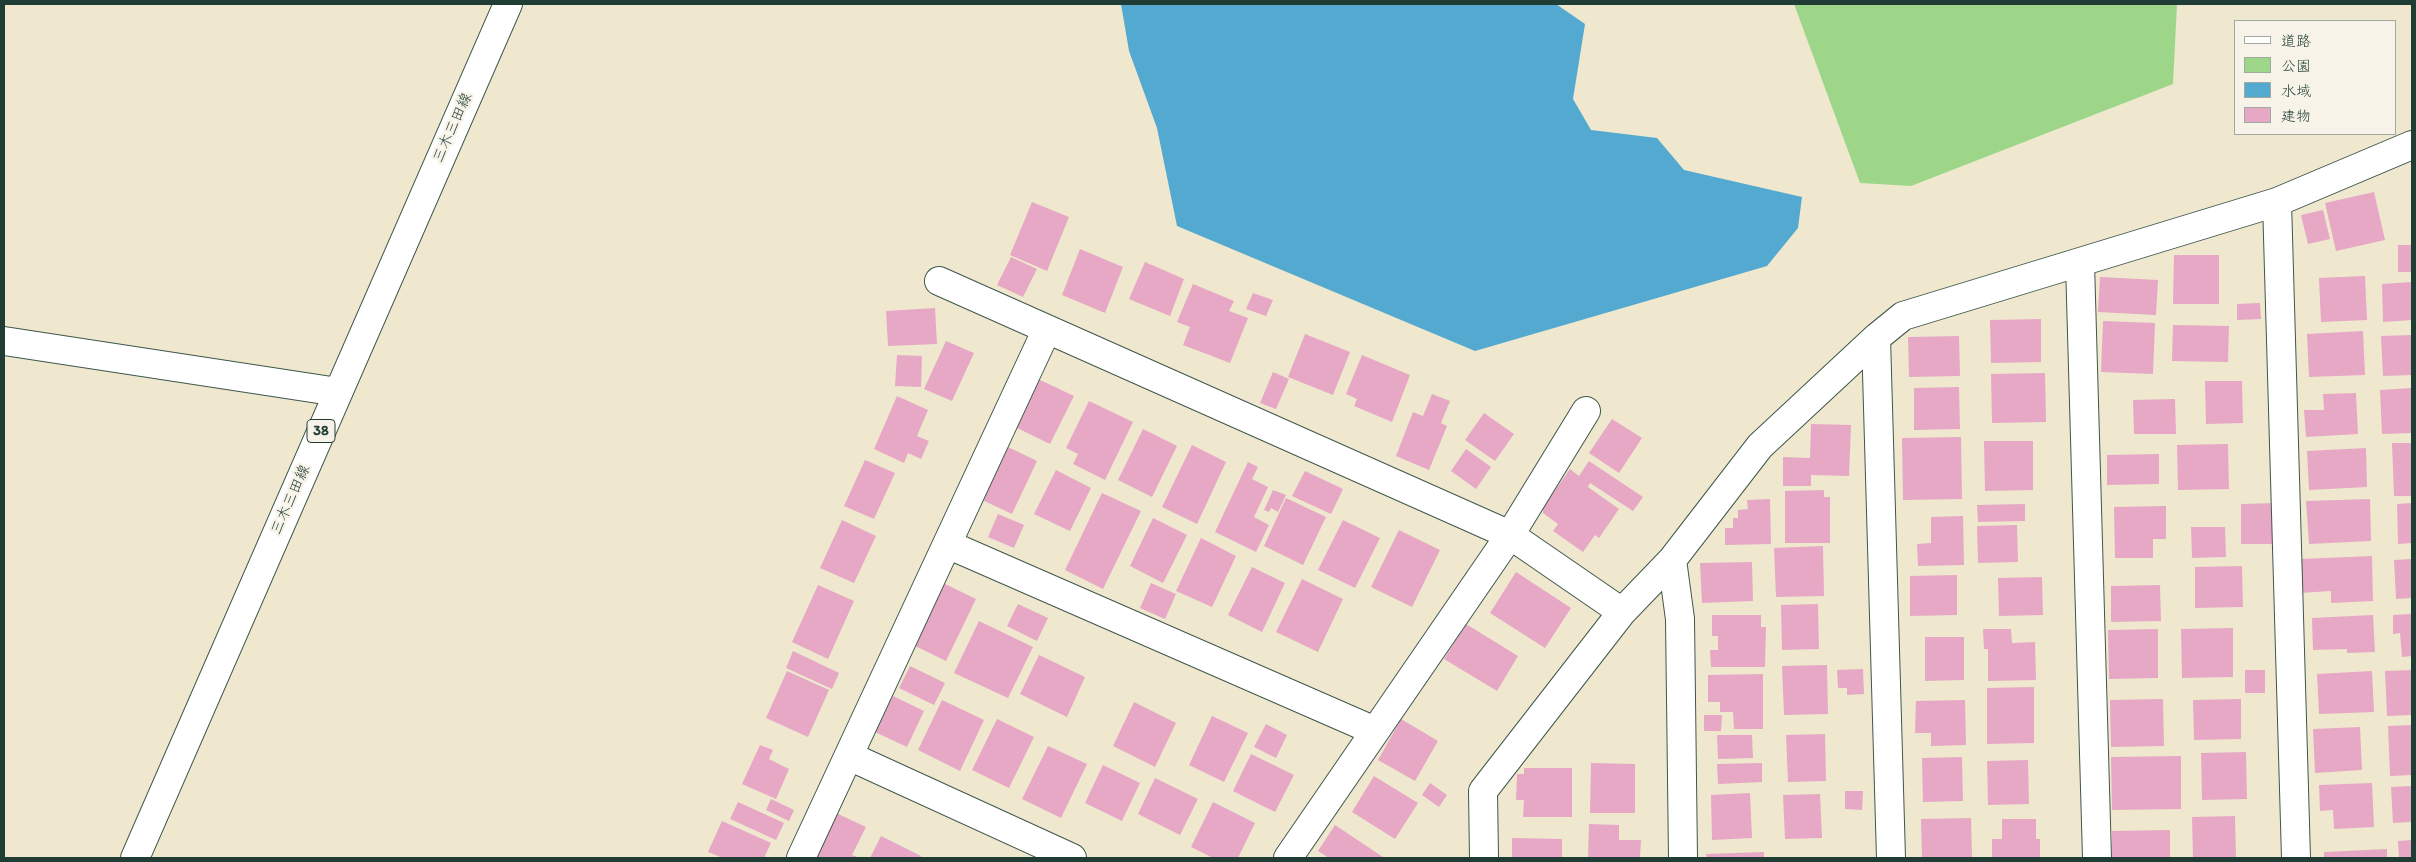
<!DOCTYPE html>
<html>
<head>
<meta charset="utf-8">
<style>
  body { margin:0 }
  #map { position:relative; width:2416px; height:862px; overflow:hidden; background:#efe8cf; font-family:Itim,"Klee One",sans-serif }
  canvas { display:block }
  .frame { position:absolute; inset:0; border:5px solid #1f3d34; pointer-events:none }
  .legend { position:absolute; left:2234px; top:20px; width:162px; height:115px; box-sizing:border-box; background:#f7f3e8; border:1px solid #a1aaa0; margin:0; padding:6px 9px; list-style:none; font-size:15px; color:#1f3d34 }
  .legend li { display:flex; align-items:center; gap:10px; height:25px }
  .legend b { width:25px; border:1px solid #a1aaa0 }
</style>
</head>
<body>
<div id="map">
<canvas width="2416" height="862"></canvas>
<div class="frame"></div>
<ul class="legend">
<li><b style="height:6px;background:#fff"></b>道路</li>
<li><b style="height:14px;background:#9dd689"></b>公園</li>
<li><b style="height:14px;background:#54a9d0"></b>水域</li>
<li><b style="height:14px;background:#e6a8c5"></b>建物</li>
</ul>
</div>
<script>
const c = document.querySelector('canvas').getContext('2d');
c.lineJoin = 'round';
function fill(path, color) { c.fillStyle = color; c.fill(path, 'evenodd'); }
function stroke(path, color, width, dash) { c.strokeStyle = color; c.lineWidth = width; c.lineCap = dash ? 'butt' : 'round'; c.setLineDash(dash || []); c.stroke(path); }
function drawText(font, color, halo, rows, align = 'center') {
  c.font = font + ' Itim,"Klee One",sans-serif'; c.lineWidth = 5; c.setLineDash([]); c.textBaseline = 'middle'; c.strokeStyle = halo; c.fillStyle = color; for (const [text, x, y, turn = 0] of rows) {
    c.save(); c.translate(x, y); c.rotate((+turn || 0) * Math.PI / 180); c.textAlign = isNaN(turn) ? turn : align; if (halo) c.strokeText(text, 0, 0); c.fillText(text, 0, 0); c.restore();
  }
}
const green = new Path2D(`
  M1794,4H2177L2173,84L1911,186L1860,183Z`);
const water = new Path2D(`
  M1121,4H1556L1585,24L1573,99L1591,130L1657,138L1684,170L1802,197L1798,228L1767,266L1475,351L1177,226L1157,128L1129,51Z`);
const building = new Path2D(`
  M2374,192L2385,240L2336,251L2325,203Z
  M1032,202L1069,217L1047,271L1010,255Z
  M2323,210L2330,239L2308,244L2301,215Z
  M2398,245H2412V272H2398Z
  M1080,249L1123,267L1105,313L1062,295Z
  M2174,255H2219V304H2173Z
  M1011,257L1037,269L1023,297L997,285Z
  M1145,262L1184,279L1170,316L1129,299Z
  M2365,276L2367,320L2321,322L2319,278Z
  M2100,277L2158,280L2156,315L2098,312Z
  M2412,282V320L2383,322L2382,284Z
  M1193,284L1234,301L1229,311L1248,318L1230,363L1183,345L1190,327L1177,322Z
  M1253,293L1273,300L1266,316L1246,309Z
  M2260,303L2261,319L2237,320V304Z
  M935,308L937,344L888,346L886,311Z
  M2041,319V362L1991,363L1990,320Z
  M2103,321L2155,323L2153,374L2101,372Z
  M2173,325L2229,326L2228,362L2172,361Z
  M2363,331L2365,375L2309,377L2307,334Z
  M1305,334L1350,352L1333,395L1288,377Z
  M2412,335V375L2383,376L2381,336Z
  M1959,336L1960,376L1909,377L1908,337Z
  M946,341L974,353L952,401L924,389Z
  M897,355L922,356L921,387L895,386Z
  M1362,355L1410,375L1392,422L1354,406L1357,399L1346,394Z
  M1273,372L1289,379L1276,409L1260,403Z
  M2045,373L2046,422L1992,423L1991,374Z
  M1038,379L1074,396L1050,444L1015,427Z
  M2205,381H2242L2243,423L2206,424Z
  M1959,387L1960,429L1914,430V388Z
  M2412,388V433L2382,434L2380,390Z
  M2356,393L2358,434L2306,437L2304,410H2324L2323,394Z
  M1432,394L1450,401L1441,423L1447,426L1429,470L1396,456L1413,412L1423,416Z
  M897,396L928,410L917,436L929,441L921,459L908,453L904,463L874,449Z
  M2175,399L2176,434H2134L2133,400Z
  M1089,401L1133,422L1105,480L1073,464L1078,454L1066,448Z
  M1484,413L1514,434L1495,461L1465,440Z
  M1612,419L1642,438L1619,473L1589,453Z
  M1811,424L1851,425L1849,476L1811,475V486H1783V457L1810,458Z
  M1143,429L1177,446L1152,497L1118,480Z
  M1961,437L1962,499L1903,500L1902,438Z
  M1984,441H2033V490L1985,491Z
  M2392,443H2412V496H2394Z
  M2228,444L2229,489L2178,490L2177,445Z
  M1192,445L1226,462L1197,524L1162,507Z
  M1006,446L1037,461L1012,514L980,499Z
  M2366,448L2367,487L2309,490L2307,451Z
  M1466,449L1491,467L1476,489L1451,471Z
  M2159,454V484L2107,485V455Z
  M865,460L895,473L874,519L844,506Z
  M1589,461L1643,497L1633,511L1590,483L1588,487L1619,509L1599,538L1595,535L1583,552L1553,531L1558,524L1543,513V507L1570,469L1579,476Z
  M1248,462L1258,467L1252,479L1268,487L1254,517L1269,525L1256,552L1215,532Z
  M1056,470L1091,488L1070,531L1034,514Z
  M1305,471L1343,489L1331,514L1292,496Z
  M1273,490L1286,495L1278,512L1271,508L1269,512L1264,510Z
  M1824,490V497H1830V543H1785V491Z
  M1102,493L1141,511L1103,589L1065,570Z
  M1286,498L1326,517L1303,565L1264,546Z
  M1770,499L1771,544L1725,545V528H1733V518H1738V510L1748,509L1747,500Z
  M2370,499L2371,541L2309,544L2306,501Z
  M2278,503V544H2241V504Z
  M2412,503V543L2398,544L2397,504Z
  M2025,504V521L1978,522L1977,505Z
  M2166,506V539H2153V558H2115L2114,507Z
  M998,514L1024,525L1014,548L988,537Z
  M1963,516L1964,565L1918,566L1917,544L1931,543V517Z
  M1153,518L1187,535L1163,583L1130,566Z
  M842,520L876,536L854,583L820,568Z
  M1343,520L1380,538L1355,588L1318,570Z
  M2017,525L2018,562L1978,563L1977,526Z
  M2191,527H2225L2226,557L2192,558Z
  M1399,530L1440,550L1412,607L1371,587Z
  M1201,538L1236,556L1212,607L1176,591Z
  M1823,546L1824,596L1776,597L1774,548Z
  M2372,556L2373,601L2331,603V591L2300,593L2299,559Z
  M2412,559V598L2396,599L2394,560Z
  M1752,562L1753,601L1702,603L1700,563Z
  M2242,566L2243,607L2195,608V567Z
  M1252,567L1285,583L1262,632L1228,615Z
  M1516,572L1571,608L1545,648L1490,613Z
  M1957,575V615L1910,616V576Z
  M2042,577L2043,615L1999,616L1998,578Z
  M1302,579L1343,599L1318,652L1276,632Z
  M941,582L976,599L946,661L911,644Z
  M1151,583L1176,594L1165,619L1140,608Z
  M818,585L854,601L828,659L792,642Z
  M2160,585L2161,621L2111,622V586Z
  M1018,604L1048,618L1037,641L1007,626Z
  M1818,604L1819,649L1782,650L1781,605Z
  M2412,614V656L2402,657L2400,633L2393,634V615Z
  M1712,615H1761V627H1766L1765,667H1711L1710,650H1718V636H1712Z
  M2373,615L2375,652L2347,653V649L2313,650L2312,618Z
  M979,621L1033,647L1008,698L954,673Z
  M1466,624L1518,656L1497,691L1444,659Z
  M2233,628V677L2182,678L2181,629Z
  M1983,629H2011L2012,643L2035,642L2036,680L1988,681V649H1984Z
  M2158,629V678L2109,679L2108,630Z
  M1925,637H1964V680L1925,681Z
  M793,651L839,673L832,689L786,668Z
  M1039,655L1085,677L1067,717L1020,694Z
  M1827,665L1828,714L1784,715L1782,666Z
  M910,666L945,683L934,705L899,688Z
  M1863,669L1864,694L1847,695V688H1838L1837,670Z
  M2245,670H2265V693H2245Z
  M2412,670V715L2387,716L2385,671Z
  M787,671L829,690L808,737L766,718Z
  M2372,671L2374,712L2319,714L2317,674Z
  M1763,674V729H1734L1733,712H1720V702H1708V675Z
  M2034,687V743L1987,744V688Z
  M893,696L924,711L907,747L875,732Z
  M2163,699L2164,746L2111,747L2110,700Z
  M2241,699V739L2194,740L2193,700Z
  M942,700L984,720L960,771L918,750Z
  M1965,700L1966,745L1931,746V733H1915L1916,701Z
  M1134,702L1176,723L1155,767L1113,746Z
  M1704,715H1722L1721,731H1704Z
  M1212,716L1248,733L1224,782L1189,765Z
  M997,719L1034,737L1009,788L972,770Z
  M1401,719L1438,741L1415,781L1378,760Z
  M1266,724L1287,735L1276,758L1254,747Z
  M2412,725V775L2390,776L2388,726Z
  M2360,727L2362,770L2315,773L2313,729Z
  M1825,734L1826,781L1788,782L1786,735Z
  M1717,735H1752L1753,758L1718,759Z
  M760,745L773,750L769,759L789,769L776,799L742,784Z
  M1048,746L1087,764L1061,818L1022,799Z
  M2246,752L2247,799L2202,800L2201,753Z
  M1251,754L1294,775L1275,812L1233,791Z
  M2181,756V809L2112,810L2111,757Z
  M1962,757L1963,801L1923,802L1922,758Z
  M2028,760L2029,804L1988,805L1987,761Z
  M1591,763L1635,764V813H1590Z
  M1762,763V782L1718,784L1717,764Z
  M1103,765L1140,783L1122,821L1085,803Z
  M1524,768H1572V817H1523L1524,800H1516L1517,774H1524Z
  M1374,776L1418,803L1395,839L1352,812Z
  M1155,778L1198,799L1180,835L1138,814Z
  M1430,783L1447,795L1439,807L1422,795Z
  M2372,783L2374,827L2334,829L2333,810L2320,811L2319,785Z
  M2412,786V822L2393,823L2391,787Z
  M1845,791H1863L1862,810L1845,809Z
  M1750,793L1752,838L1712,840L1711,795Z
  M1820,794L1822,838L1785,839L1783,795Z
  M771,799L794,810L789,821L766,810Z
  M738,802L784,823L776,840L730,819Z
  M1213,802L1255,823L1238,858H1213L1191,847Z
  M834,812L866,827L852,855L860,858H812Z
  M2235,816L2236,858H2193L2192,817Z
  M1971,818L1972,858H1922L1921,819Z
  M2002,819H2036V839H2040V858H1992V839H2002Z
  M722,821L771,843L764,858H723L708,852Z
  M1589,824L1619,825V840H1641L1640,858H1588Z
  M1335,825L1383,857L1382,858H1329L1318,851Z
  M2170,830V858H2112V831Z
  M881,836L921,856L920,858H870Z
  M1512,838L1562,839V858H1512Z
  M2412,840V858H2399L2398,841Z
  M2387,849V858H2324V852Z
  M1764,852V858H1707L1706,854Z`);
const minor = new Path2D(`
  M2277,202L2296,858
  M2080,263L2097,858
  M939,281L1510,535L1622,612
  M4,341L338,392
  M947,544L1375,731
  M1672,560L1680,619L1683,858
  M849,756L1072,858
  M801,858L1047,329
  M1288,858L1510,535L1586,411
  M1484,858L1483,791L1622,612L1672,560L1760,446L1876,338
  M1891,858L1876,338L1903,316L2277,202L2412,145`);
const major = new Path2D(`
  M135,858L508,4`);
const shields = [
  [321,431,28]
];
const shieldNames = [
  ["38",321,431]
];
const streetNames = [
  ["三木三田線",453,128,-66],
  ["三木三田線",291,500,-66]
];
fill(green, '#9dd689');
fill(water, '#54a9d0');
fill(building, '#e6a8c5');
stroke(minor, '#3e574b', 30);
stroke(major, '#3e574b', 30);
stroke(minor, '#fff', 28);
stroke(major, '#fff', 28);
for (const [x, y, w] of shields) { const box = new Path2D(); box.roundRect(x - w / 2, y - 11.5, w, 23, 4); c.fillStyle = '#f7f3e8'; c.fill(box); stroke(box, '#1f3d34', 1); }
drawText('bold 14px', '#1f3d34', null, shieldNames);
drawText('15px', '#1f3d34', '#f7f3e8', streetNames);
</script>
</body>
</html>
